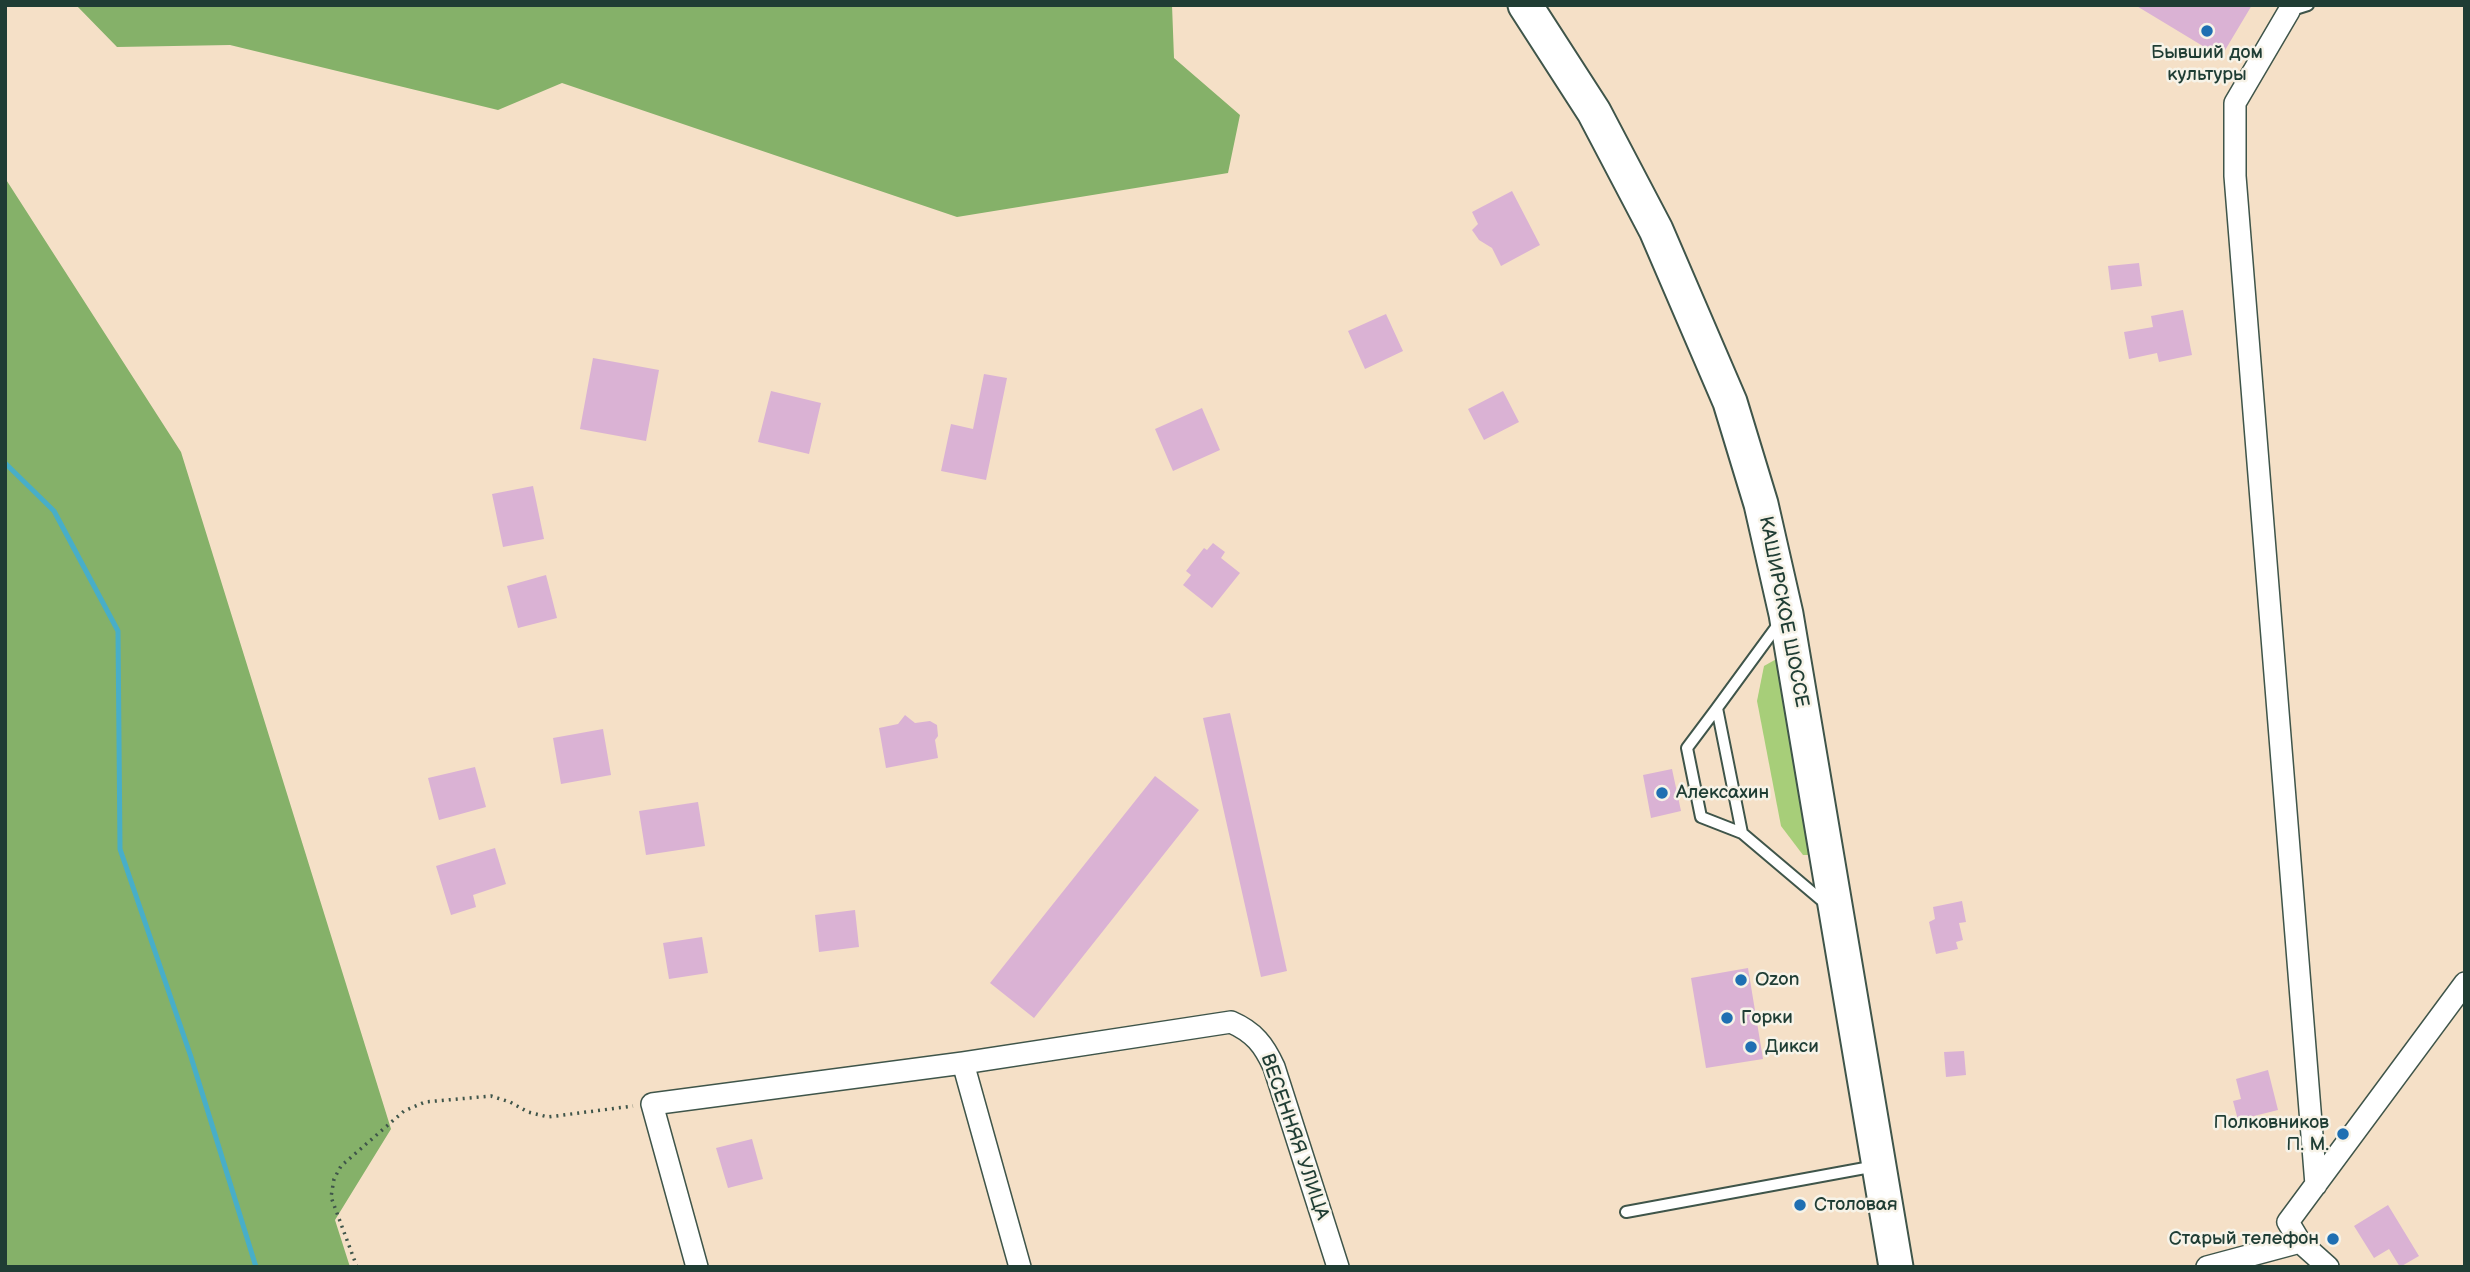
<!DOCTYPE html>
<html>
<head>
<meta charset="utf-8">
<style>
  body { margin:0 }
  #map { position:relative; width:2470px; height:1272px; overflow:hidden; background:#f5e0c7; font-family:"Balsamiq Sans",sans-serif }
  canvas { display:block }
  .frame { position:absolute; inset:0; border:7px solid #1f3d34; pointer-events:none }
</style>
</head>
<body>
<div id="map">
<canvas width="2470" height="1272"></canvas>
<div class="frame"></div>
</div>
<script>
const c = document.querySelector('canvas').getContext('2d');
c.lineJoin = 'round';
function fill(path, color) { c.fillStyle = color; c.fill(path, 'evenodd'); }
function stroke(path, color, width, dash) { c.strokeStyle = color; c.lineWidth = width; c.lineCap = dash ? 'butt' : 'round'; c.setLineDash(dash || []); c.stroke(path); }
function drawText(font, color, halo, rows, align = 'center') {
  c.font = font + ' "Balsamiq Sans",sans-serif'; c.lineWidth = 5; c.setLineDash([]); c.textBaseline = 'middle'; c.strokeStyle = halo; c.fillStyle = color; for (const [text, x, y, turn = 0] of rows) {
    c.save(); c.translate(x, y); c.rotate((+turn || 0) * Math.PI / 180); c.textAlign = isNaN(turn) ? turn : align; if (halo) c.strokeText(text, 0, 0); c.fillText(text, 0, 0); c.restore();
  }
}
const green = new Path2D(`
  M1780,657L1813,855H1803L1781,826L1757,701L1764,666Z`);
const forest = new Path2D(`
  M76,5H1172L1174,58L1240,115L1228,173L957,217L562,83L498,110L230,45L117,47Z
  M5,178L181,452L391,1129L335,1220L350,1267H5Z`);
const stream = new Path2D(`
  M5,463L54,511L118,631L120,849L191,1057L256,1267`);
const building = new Path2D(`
  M2135,5H2252L2221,57Z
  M1512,191L1540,245L1501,266L1492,248L1479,240L1472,230L1478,224L1472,212Z
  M2139,263L2142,286L2111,290L2108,266Z
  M2183,310L2192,355L2159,362L2157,353L2129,359L2124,332L2153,327L2151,316Z
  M1386,314L1403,351L1365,369L1348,331Z
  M593,358L659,370L646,441L580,429Z
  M984,374L1007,378L986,480L941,471L951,424L973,429Z
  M771,391L821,403L809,454L758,442Z
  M1503,391L1519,422L1484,440L1468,409Z
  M1202,408L1220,450L1173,471L1155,429Z
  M533,486L544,539L503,547L492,494Z
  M1213,543L1225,552L1221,558L1240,573L1212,608L1183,585L1191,575L1186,571L1204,548L1207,550Z
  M546,575L557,618L518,628L507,586Z
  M1230,713L1287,971L1261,977L1203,718Z
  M905,715L915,723L930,721L937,725L938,736L935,740L938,758L886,768L879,728L898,724Z
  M603,729L611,775L561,784L553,738Z
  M475,767L486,807L439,820L428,778Z
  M1672,769L1681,811L1651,818L1643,775Z
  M1155,776L1199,810L1034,1018L990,983Z
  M698,802L705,846L646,855L639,811Z
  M495,848L506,884L473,895L476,907L451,915L436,866Z
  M1962,901L1966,922L1959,923L1963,940L1956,942L1958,949L1936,954L1929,922L1935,919L1933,907Z
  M855,910L859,947L819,952L815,915Z
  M702,937L708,973L669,979L663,943Z
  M1748,968L1763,1059L1706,1068L1691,978Z
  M1964,1051L1966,1075L1946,1077L1944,1052Z
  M2268,1070L2278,1110L2238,1120L2233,1101L2241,1099L2236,1079Z
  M752,1139L763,1179L728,1188L716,1148Z
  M2388,1205L2419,1256L2400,1267L2389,1249L2374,1258L2354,1226Z`);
const path = new Path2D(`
  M357,1267L331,1197L334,1179L341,1166L404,1111L425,1102L491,1096L510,1102L528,1112L548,1117L633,1106`);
const lane = new Path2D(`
  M2289,9V11L2308,5
  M1780,622L1717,708L1742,833L1826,904
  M1717,708L1687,748L1701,817L1742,833
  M1626,1212L1876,1166`);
const street = new Path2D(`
  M2289,11L2235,103V176L2316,1185
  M963,1063L1020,1267
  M697,1267L652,1104L963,1063L1231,1022C1254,1032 1264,1045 1274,1067L1338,1267
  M2207,1267L2300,1242
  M2328,1267L2300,1242L2288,1222L2465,983`);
const primary = new Path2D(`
  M1525,5L1594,112L1656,230L1730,402L1761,504L1786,614L1896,1267`);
const markers = [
  [2207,31,7,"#1f6fb2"],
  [1662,793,7,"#1f6fb2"],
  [1741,980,7,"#1f6fb2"],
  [1727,1018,7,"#1f6fb2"],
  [1751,1047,7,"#1f6fb2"],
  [2343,1134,7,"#1f6fb2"],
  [1800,1205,7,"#1f6fb2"],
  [2333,1239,7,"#1f6fb2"]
];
const poiNames = [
  ["Бывший дом",2207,53,"center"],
  ["культуры",2207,75,"center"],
  ["Алексахин",1676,793],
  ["Ozon",1755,980],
  ["Горки",1741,1018],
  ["Дикси",1765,1047],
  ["Полковников",2329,1123,"right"],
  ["П. М.",2329,1145,"right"],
  ["Столовая",1814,1205],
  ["Старый телефон",2319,1239,"right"]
];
const streetNames = [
  ["КАШИРСКОЕ ШОССЕ",1783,612,79],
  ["ВЕСЕННЯЯ УЛИЦА",1294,1137,71]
];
fill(green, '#a7ce79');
fill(forest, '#85b169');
stroke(stream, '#48aec8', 5);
fill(building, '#dab2d4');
stroke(lane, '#3f554a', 14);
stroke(street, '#3f554a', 24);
stroke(primary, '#3f554a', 37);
stroke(path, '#3f554a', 3.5, [2, 5]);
stroke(lane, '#fff', 10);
stroke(street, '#fff', 21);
stroke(primary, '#fff', 33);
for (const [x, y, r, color] of markers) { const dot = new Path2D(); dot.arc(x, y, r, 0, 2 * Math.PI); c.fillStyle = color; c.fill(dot); stroke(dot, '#f7f3e8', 2.5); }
drawText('19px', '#1f3d34', '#f7f3e8', poiNames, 'left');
drawText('19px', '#1f3d34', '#f7f3e8', streetNames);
</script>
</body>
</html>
